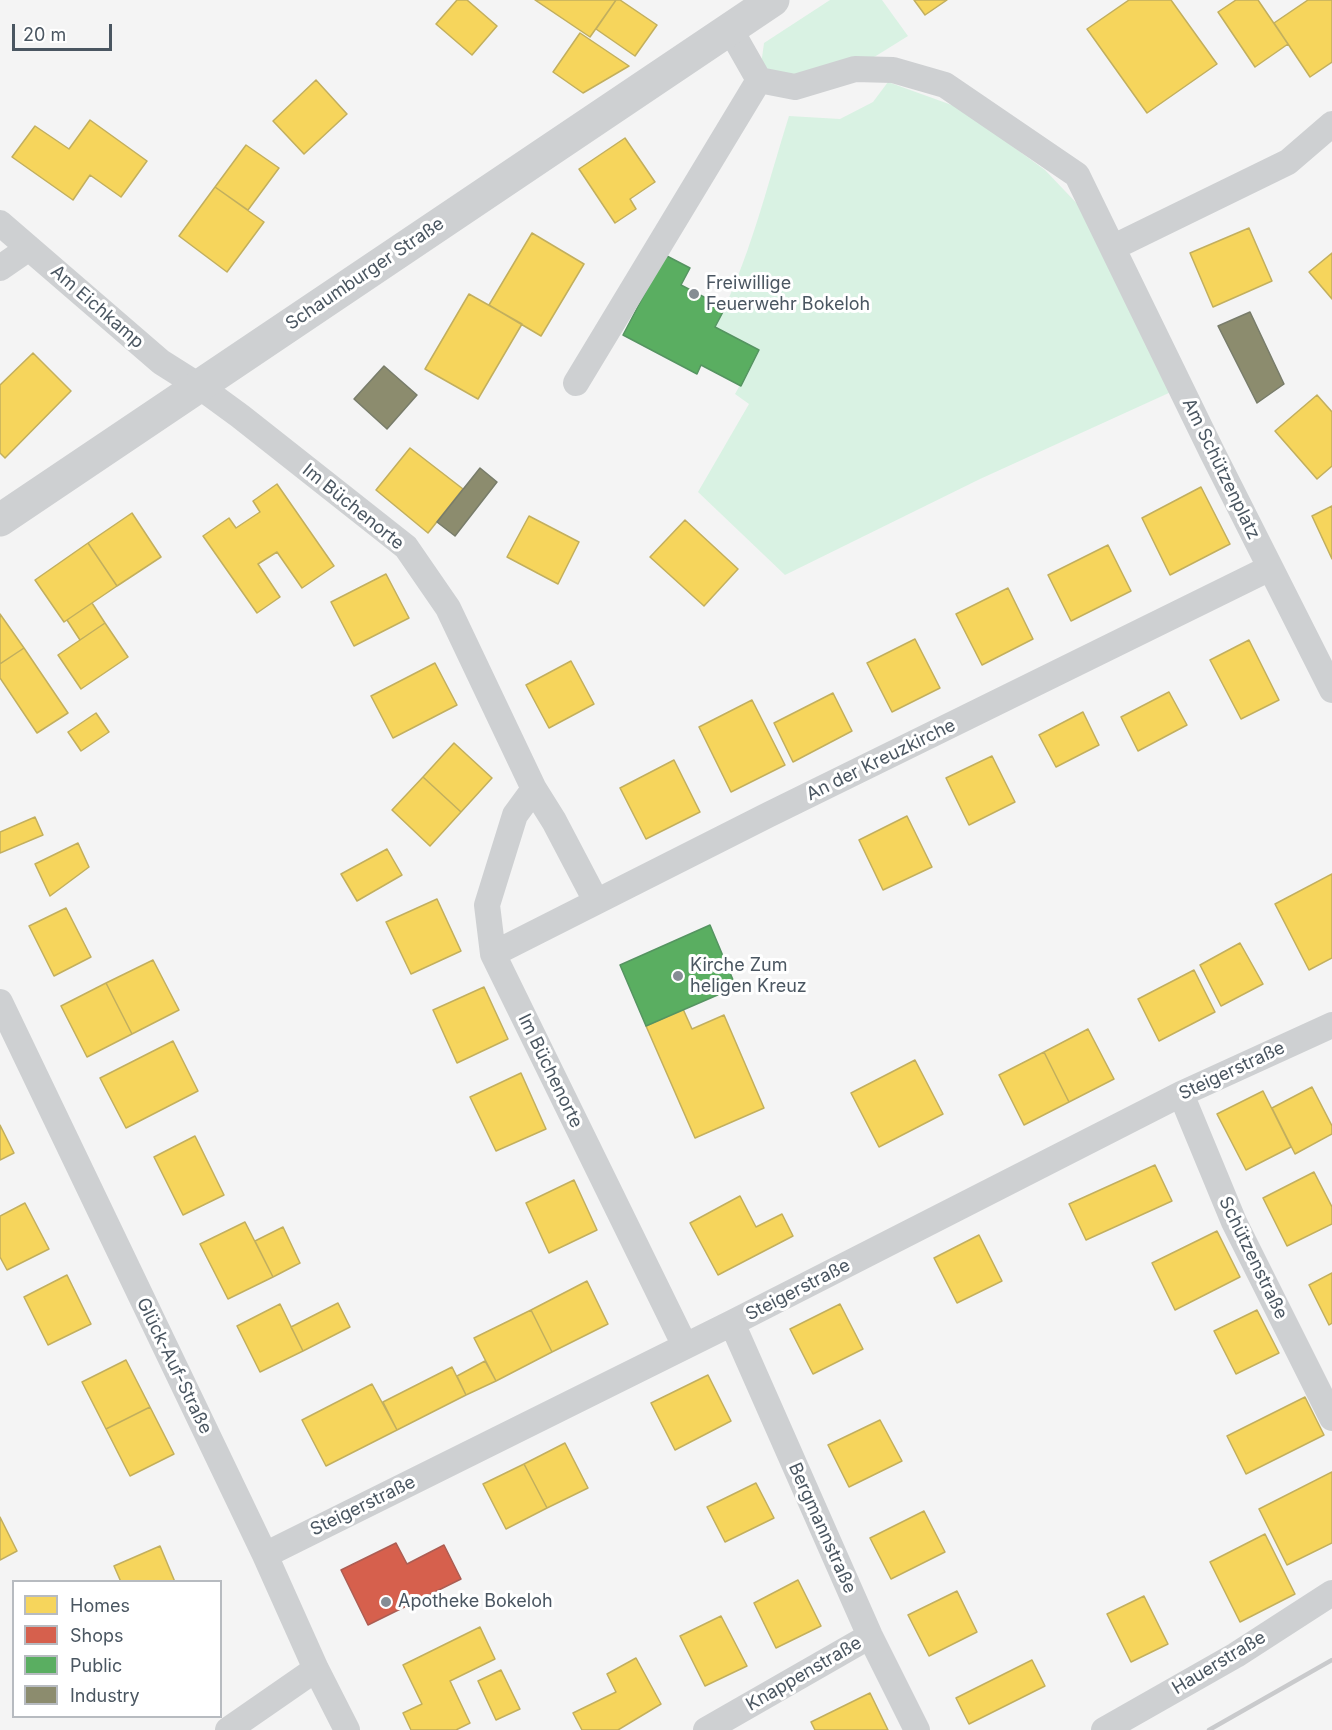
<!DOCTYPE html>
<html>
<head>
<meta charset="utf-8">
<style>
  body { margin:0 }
  #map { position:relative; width:1332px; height:1730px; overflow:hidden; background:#f4f4f4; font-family:Inter,sans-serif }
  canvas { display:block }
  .legend { position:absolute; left:12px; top:1580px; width:210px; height:138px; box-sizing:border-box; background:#fff; border:2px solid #b7bbc0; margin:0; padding:8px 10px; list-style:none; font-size:18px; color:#4a5661 }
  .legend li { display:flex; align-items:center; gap:12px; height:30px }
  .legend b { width:30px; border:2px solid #b7bbc0 }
  .scale { position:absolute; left:12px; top:24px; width:100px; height:27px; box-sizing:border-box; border:3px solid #4a5661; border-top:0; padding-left:8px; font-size:18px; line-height:21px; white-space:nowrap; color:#4a5661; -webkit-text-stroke:4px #fff; paint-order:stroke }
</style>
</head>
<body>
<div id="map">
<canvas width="1332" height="1730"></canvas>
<ul class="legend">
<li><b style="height:16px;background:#f6d55c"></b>Homes</li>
<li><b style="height:16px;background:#d6604d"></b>Shops</li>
<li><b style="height:16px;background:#5aae61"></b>Public</li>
<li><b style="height:16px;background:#8c8c6e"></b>Industry</li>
</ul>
<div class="scale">20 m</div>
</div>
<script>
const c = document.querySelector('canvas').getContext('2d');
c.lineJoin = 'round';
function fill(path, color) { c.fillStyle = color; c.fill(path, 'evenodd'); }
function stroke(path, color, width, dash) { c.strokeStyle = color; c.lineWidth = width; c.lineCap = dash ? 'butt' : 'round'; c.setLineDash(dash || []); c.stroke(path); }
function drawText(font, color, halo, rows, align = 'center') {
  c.font = font + ' Inter,sans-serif'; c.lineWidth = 6; c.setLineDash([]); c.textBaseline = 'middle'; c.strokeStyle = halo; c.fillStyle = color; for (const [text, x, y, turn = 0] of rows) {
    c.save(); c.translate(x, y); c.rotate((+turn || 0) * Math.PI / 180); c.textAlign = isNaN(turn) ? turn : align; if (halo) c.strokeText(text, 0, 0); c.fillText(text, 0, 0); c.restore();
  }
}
const green = new Path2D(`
  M830,0H882L908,36L855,69L759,80L764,43Z
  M888,82L960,108L1045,170L1085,212L1171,392L980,479L785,575L698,492L749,404L735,394L759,350L715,327C749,262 767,186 789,116L840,119L873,102Z`);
const homes = new Path2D(`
  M457,0H467L497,26L472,55L436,24Z
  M535,0H616L590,37Z
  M616,0H620L657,25L635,56L596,29Z
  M914,0H947L925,15Z
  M1129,0H1171L1217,64L1147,113L1087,29Z
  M1236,0H1258L1288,44L1255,67L1218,12Z
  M1308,0H1332V62L1310,77L1274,23Z
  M580,33L629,66L583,93L553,72Z
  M316,80L347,114L304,154L273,121Z
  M90,120L147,161L121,197L90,175L73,200L12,157L35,126L69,149Z
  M625,138L655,182L630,199L636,209L615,223L579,169Z
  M246,145L279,168L248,210L215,187Z
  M215,187L264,222L227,272L179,236Z
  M1249,228L1272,281L1213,307L1190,253Z
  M532,233L584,264L541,336L489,305Z
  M1332,253V299L1309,272Z
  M469,294L522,324L478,399L425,369Z
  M33,353L71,391L5,458L0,453V385Z
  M1317,395L1332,412V466L1317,479L1275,431Z
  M410,448L463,489L428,533L376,490Z
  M277,484L334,566L302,588L277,552L258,564L280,597L257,613L203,536L229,518L236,528L260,512L253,501Z
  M1201,487L1230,544L1170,575L1142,518Z
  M1332,506V559L1312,516Z
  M132,513L161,557L117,586L88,543Z
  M529,516L579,542L558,584L507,557Z
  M685,520L738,569L704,606L650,557Z
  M88,543L117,586L64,622L35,580Z
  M1108,545L1131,591L1071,621L1048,575Z
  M386,574L409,618L354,646L331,602Z
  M1008,588L1033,639L982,665L956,614Z
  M92,603L105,623L80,640L67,620Z
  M0,614L24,648L0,664Z
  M105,623L128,657L81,689L58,655Z
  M915,639L940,688L892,712L867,663Z
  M1249,640L1279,700L1241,719L1210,660Z
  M24,648L68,713L37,733L0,678V664Z
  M571,661L594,704L549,728L526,685Z
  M435,663L457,705L393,738L371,696Z
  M1169,692L1187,725L1138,751L1121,717Z
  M833,693L852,731L793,762L774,723Z
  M752,700L785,765L731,792L699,727Z
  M1083,712L1099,745L1056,767L1039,735Z
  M96,713L109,732L81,751L68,732Z
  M454,743L492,778L461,812L423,777Z
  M992,756L1015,802L969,825L946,778Z
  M674,760L700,812L646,839L620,788Z
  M423,777L461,812L430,846L392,810Z
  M907,816L932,867L883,890L859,840Z
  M35,817L43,835L0,853V832Z
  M78,843L89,867L50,896L35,864Z
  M387,849L402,875L357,901L341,874Z
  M1332,874V958L1309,970L1275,904Z
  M437,899L461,951L411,974L386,922Z
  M66,908L91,957L54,976L29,926Z
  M1240,943L1263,984L1221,1006L1200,965Z
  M153,960L179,1010L132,1034L106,983Z
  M1194,970L1215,1012L1159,1041L1138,999Z
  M106,983L132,1034L87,1057L61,1006Z
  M484,987L508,1039L457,1063L433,1010Z
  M683,1009L692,1029L724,1015L764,1108L695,1138L646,1026Z
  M1088,1029L1114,1079L1069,1102L1044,1052Z
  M173,1041L198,1091L126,1128L100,1078Z
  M1044,1052L1069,1102L1024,1125L999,1075Z
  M915,1060L943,1114L879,1147L851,1093Z
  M521,1073L546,1129L496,1151L470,1097Z
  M1312,1087L1332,1126V1134L1295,1154L1272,1108Z
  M1263,1091L1291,1147L1246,1170L1217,1114Z
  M0,1125L14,1153L0,1160Z
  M195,1136L224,1195L183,1215L154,1157Z
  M1155,1165L1172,1201L1086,1240L1069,1204Z
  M1314,1172L1332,1207V1224L1287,1246L1263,1198Z
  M574,1180L597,1230L549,1253L526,1203Z
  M740,1196L756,1227L782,1214L793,1236L718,1275L690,1223Z
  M25,1203L49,1249L7,1270L0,1257V1216Z
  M245,1222L273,1277L228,1299L200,1244Z
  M283,1227L300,1263L273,1277L255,1241Z
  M1217,1231L1240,1277L1175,1310L1152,1263Z
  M979,1235L1002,1281L957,1303L934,1258Z
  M1332,1273V1323L1329,1325L1309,1285Z
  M67,1275L91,1324L48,1345L24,1297Z
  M587,1281L608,1324L552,1352L531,1310Z
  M338,1303L350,1327L303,1351L291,1327Z
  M280,1304L303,1351L260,1372L237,1326Z
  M840,1304L863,1349L813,1374L790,1329Z
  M531,1310L552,1352L496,1381L474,1338Z
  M1257,1310L1279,1353L1236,1374L1214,1331Z
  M126,1360L150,1407L106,1429L82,1382Z
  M485,1361L496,1381L466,1395L457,1376Z
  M452,1367L466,1395L397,1430L383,1402Z
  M708,1375L731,1421L675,1450L651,1403Z
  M372,1384L397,1430L326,1466L302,1420Z
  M1305,1397L1324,1435L1246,1474L1227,1436Z
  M150,1407L174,1454L130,1476L106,1429Z
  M880,1420L902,1461L849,1487L828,1445Z
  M565,1443L588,1488L547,1508L524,1464Z
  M524,1464L547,1508L506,1529L483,1484Z
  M1332,1472V1543L1287,1565L1259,1509Z
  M756,1483L774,1518L725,1542L707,1507Z
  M924,1511L945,1552L891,1579L870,1538Z
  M0,1517L17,1551L0,1560Z
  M1265,1534L1295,1594L1240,1622L1210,1562Z
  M160,1546L175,1582H121L114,1566Z
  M798,1580L821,1626L776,1648L754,1603Z
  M957,1591L977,1632L929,1656L908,1615Z
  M1144,1596L1168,1644L1131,1662L1107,1614Z
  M721,1616L747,1666L705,1686L680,1636Z
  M480,1627L495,1659L450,1681L470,1723L456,1730H411L403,1713L422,1704L403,1665Z
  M636,1658L661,1704L618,1730H582L573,1713L616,1692L607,1674Z
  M1032,1660L1045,1686L969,1724L956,1698Z
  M501,1670L520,1709L496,1720L478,1681Z
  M870,1693L888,1730H815L811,1722Z`);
const shops = new Path2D(`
  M396,1543L407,1564L444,1545L461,1579L368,1625L341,1570Z`);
const public = new Path2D(`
  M665,255L690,268L681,285L725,308L715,327L759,350L741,386L701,365L697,374L623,335Z
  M710,925L736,987L646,1026L620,965Z`);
const industry = new Path2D(`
  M1250,312L1284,384L1257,403L1218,326Z
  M384,366L417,395L387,429L354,399Z
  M480,468L497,482L455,536L437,522Z`);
const minor = new Path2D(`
  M759,80L795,87L855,69L893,70L945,85L1077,175L1212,452L1332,690
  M0,223L161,362L199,386L240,416L406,547L448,608L534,789L515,815L487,905L493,954L685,1346
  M1114,247L1288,162L1332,124
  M0,268L29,248
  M576,383L759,80L730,29
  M534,789L554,821L596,901
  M493,954L768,815L1270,568
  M0,1002L265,1555L316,1669L347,1730
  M1181,1094L1234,1222L1332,1418
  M732,1323L870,1636L917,1730
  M265,1555L732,1323L1181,1094L1332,1025
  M228,1730L316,1669
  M706,1730L870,1636
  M1104,1730L1236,1655L1332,1593`);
const tertiary = new Path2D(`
  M0,520L773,0`);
const rail = new Path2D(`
  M1209,1730L1332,1660`);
const markers = [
  [694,294,6,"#868d94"],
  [678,976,6,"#868d94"],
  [386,1602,6,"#868d94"]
];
const streetNames = [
  ["Schaumburger Straße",365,274,-34],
  ["Am Eichkamp",97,307,41],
  ["Am Schützenplatz",1221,469,64],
  ["Im Büchenorte",353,507,39],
  ["An der Kreuzkirche",881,760,-26],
  ["Im Büchenorte",550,1071,64],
  ["Steigerstraße",1232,1071,-25],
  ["Schützenstraße",1253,1258,64],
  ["Steigerstraße",798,1290,-27],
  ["Glück-Auf-Straße",174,1366,64],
  ["Steigerstraße",363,1506,-26],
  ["Bergmannstraße",822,1528,66],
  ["Hauerstraße",1219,1663,-31],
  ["Knappenstraße",804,1674,-30]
];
const poiNames = [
  ["Freiwillige",706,284],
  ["Feuerwehr Bokeloh",706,305],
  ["Kirche Zum",690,966],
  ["heligen Kreuz",690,987],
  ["Apotheke Bokeloh",398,1602]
];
fill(green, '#d9f2e3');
fill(homes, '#f6d55c');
stroke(homes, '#c2af5e', 1.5);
fill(shops, '#d6604d');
stroke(shops, '#ac5d53', 1.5);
fill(public, '#5aae61');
stroke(public, '#559461', 1.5);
fill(industry, '#8c8c6e');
stroke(industry, '#787c6a', 1.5);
stroke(minor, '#ced0d2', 26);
stroke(tertiary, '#ced0d2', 33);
stroke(rail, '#c9cacc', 4.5);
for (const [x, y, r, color] of markers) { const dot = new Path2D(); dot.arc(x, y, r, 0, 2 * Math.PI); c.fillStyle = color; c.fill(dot); stroke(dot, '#fff', 2); }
drawText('18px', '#4a5661', '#fff', streetNames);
drawText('18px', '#4a5661', '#fff', poiNames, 'left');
</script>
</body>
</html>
